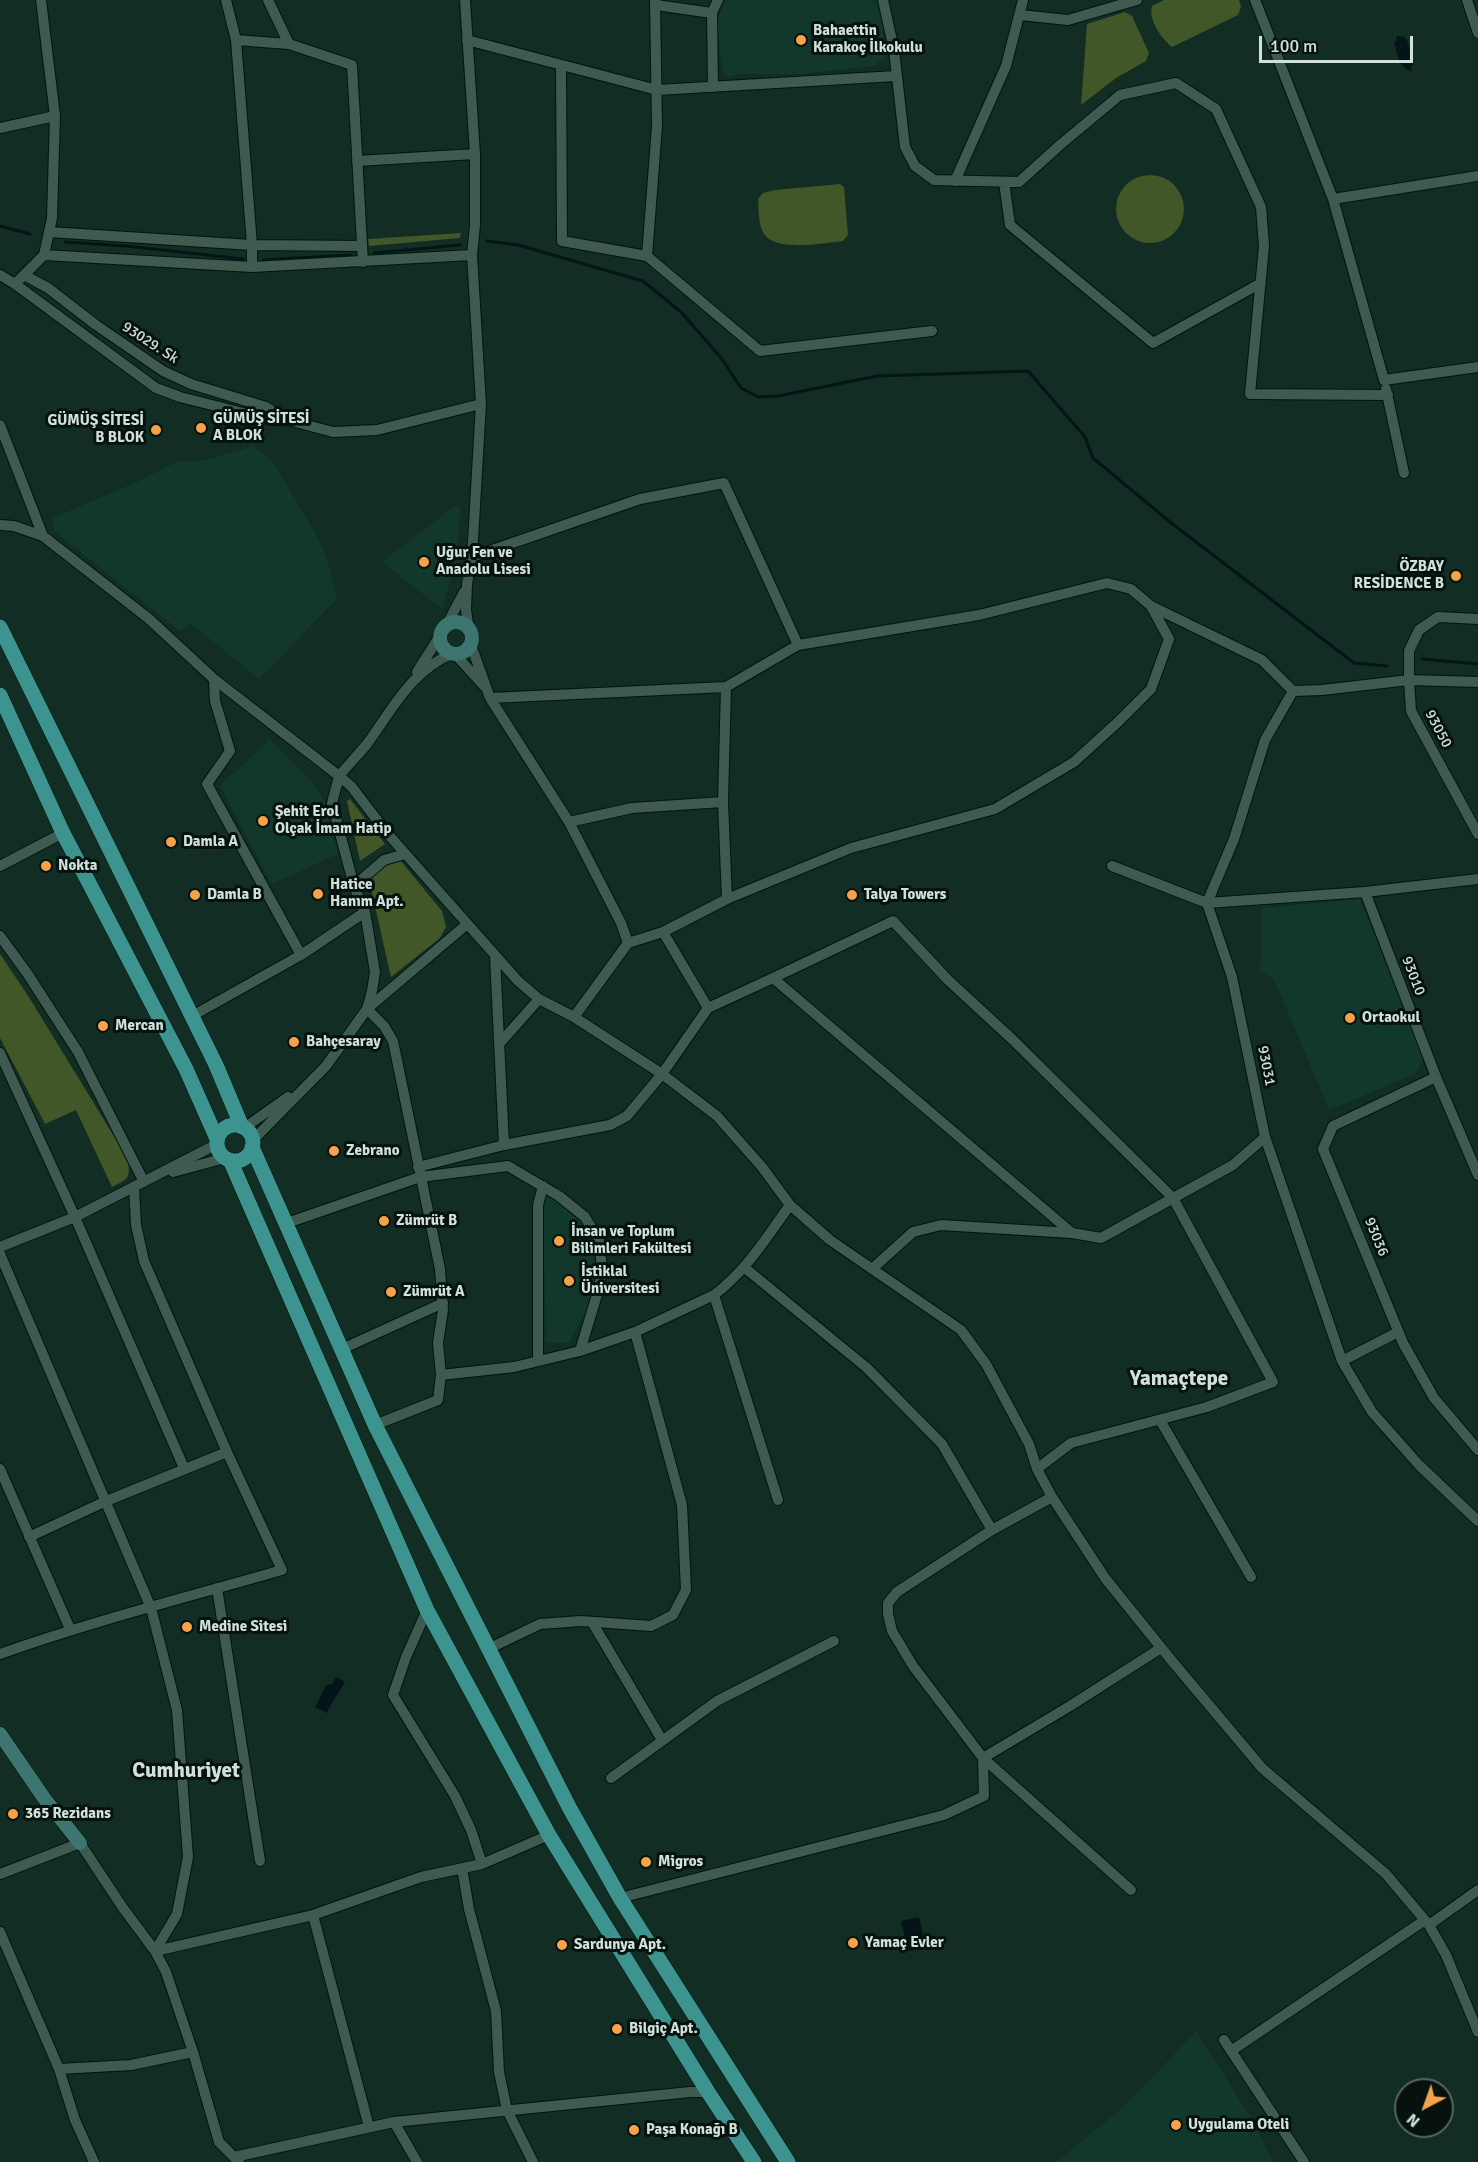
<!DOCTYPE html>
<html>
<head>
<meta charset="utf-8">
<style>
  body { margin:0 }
  #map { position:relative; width:1478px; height:2162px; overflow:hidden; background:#112d24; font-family:Signika,sans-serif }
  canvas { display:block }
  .north { position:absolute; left:1394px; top:2078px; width:60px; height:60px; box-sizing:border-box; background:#07120f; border:2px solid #576460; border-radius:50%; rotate:221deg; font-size:16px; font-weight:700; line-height:24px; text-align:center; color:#d0e0da }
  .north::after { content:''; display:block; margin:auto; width:21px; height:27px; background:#f6a248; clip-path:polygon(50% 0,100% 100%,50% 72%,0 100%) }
  .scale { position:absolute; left:1259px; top:36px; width:154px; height:27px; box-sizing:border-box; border:3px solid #d0e0da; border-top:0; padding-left:8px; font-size:18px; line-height:21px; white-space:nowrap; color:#d0e0da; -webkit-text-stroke:4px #07120f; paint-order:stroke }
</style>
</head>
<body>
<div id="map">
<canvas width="1478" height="2162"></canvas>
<div class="north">N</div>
<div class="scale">100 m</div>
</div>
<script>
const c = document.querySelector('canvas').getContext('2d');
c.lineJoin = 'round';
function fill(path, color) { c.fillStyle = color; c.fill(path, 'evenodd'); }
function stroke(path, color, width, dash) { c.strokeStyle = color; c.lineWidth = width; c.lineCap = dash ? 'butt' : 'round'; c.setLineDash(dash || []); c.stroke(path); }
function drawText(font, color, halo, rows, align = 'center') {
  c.font = font + ' Signika,sans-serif'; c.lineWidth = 6; c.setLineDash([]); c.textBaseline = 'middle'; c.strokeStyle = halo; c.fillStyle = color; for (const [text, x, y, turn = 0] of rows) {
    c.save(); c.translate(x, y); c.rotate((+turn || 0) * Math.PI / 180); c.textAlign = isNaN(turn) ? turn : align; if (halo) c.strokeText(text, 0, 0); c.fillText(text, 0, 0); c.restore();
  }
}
const built = new Path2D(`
  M725,0H872L880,9L886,57L873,66L801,74H738L731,77L723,73L716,23Z
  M254,446L274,463L318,538L328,562L337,599L259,679L190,623L180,631L54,531L53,518L137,482L176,462L206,460Z
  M456,505L461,509L456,562L442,609L382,562Z
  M269,740L312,781L324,800L338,854L272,884L220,786Z
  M1360,899L1425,1057L1415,1074L1329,1110L1274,979L1260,971L1262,908Z
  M547,1194L571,1209L587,1226L595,1264L593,1298L569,1343H546L543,1207Z
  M1196,2031L1255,2124L1273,2162H1056L1126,2105Z`);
const green = new Path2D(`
  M1164,0H1239L1241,7L1238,15L1172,47C1162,39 1148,20 1152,6Z
  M1125,12L1132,16L1149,53L1146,61L1116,78L1081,105L1087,24Z
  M1116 209a34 34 0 1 1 68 0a34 34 0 1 1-68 0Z
  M840,184L844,187L848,235L843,241C823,243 773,253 763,232C758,224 759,208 758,199L763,193L775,190Z
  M461,233L460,238L369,246L368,239Z
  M350,799L385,844L360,861L347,801Z
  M393,860H400L442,911L446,927L440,938L391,977L369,880L376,870Z
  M0,954L27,994L128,1159C130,1178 130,1178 112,1187L76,1110L45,1124L0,1038Z`);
const water = new Path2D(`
  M1396,36L1405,37L1407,40L1414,65L1411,66L1412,71C1398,68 1398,54 1394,42L1397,40Z
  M336,1677L345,1682C339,1693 332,1701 327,1713L315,1707L326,1685L332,1684Z
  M919,1917L926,1947L908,1951L901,1921Z`);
const stream = new Path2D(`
  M0,226L30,234
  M487,241L518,245L643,281L681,312L722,359L741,388L758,397L778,396L877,376L1028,371L1085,437L1093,458L1170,522L1354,663L1387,666
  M65,242L126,246L243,259
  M374,253L460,245
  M263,260L351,255
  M1422,659L1478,664`);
const street = new Path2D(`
  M268,0L289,44
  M465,0L475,154V225L472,255L481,404L472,557L467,584L466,610L469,630
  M883,0L894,50L905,147L915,166L934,180L1019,182L1060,145L1120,95L1176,83L1216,109L1261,207L1264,246L1250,394L1388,395
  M1255,0L1333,199L1384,380L1478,367
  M1467,0L1478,33
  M656,5L712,13
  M1020,15L1068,20L1137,0
  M236,40L289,44L352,65L363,262
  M467,40L657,90L896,76
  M561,65L562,241L647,256L760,351L932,331
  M713,87L712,13L718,0
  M0,128L55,116
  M357,161L475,154
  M955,181L1006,66L1023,0
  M1004,182L1010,225L1153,343L1261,283
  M1333,199L1478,176
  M49,232L252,245L362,246
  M44,255L252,267V245L236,40L226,0
  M647,256L657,126L655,0
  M252,267L472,255
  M0,275L15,284L24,275L48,288L96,325L163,371L191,384L266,407L284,419L333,432L377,430L481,404
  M24,275L44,255L52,218L55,116L41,0
  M15,284L156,388L180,397L271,420L284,419
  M1386,389L1404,473
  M0,425L43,536
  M0,525L14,526L43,536L148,618L214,679L339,776L332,803L354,886L365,912L375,972L372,991L367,1009L326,1066L252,1141
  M472,557L640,499L724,483L798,645
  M1478,619L1438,617L1419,630L1409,651V680L1411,711L1478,834
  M446,626L464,592
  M471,645L490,698L569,822L621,923L628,943
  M417,672L441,634
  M1478,682L1409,680L1322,690L1293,691L1265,740L1234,839L1207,903L1232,977L1265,1137L1342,1361L1372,1412L1419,1465L1478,1521
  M484,686L454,653C412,669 392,710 367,744C358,755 348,765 339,776L351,786L387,833L518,981L539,999L574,1017L662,1074L717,1116L762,1167L790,1205L830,1240L961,1330L986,1364L1029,1444L1037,1469L1052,1497L1105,1578L1172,1661L1262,1768L1386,1874L1429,1925L1446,1955L1478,2032
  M726,687L723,802L727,899
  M490,698L726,687L798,645L979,615L1107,583L1131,589L1151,606L1262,660L1293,691
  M569,822L632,808L723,802
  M0,866L63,833
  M1112,866L1207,903L1365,892
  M1478,879L1365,892L1436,1077L1478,1175
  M354,886L384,860L405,854
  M0,936L27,973L78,1052L144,1182
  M301,955L365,912
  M495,956L504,1145
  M773,978L893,921L948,980L1012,1039L1173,1198L1273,1382L1207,1407L1071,1443L1037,1469
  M708,1008L773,978L1072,1233
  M192,1016L301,955L207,784L230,751L215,701L214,679
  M574,1017L628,943L663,932L727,899L851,848L995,809L1074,762L1118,722L1151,689L1169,639L1151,606
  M500,1043L539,999
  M0,1053L75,1217L184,1468
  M1436,1077L1333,1126L1323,1149L1403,1343L1434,1398L1478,1450
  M244,1128L288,1097
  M418,1167L504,1145L610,1125L627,1116L662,1074L708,1008L663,932
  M173,1172L225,1158
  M287,1223L420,1177L508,1166L559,1196L585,1217L599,1241L602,1268L599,1288L580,1351L514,1367L441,1375L438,1400L375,1425
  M0,1247L75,1217L217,1144
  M0,1254L151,1608L177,1710L188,1857L177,1914L155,1951
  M745,1268L867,1368L942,1444L992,1530
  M872,1269L913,1232L941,1225L1072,1233L1101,1238L1233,1165L1265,1137
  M714,1295L778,1500
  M635,1332L714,1295C747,1270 766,1238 790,1205
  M342,1349L443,1303
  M538,1361V1205L543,1186
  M1342,1361L1398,1332
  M441,1375L438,1343L443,1310L440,1269L393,1041L384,1026L367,1009L466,925
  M1160,1420L1251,1577
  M0,1469L70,1629
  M1052,1497L992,1530L897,1592L888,1603V1614L892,1631L913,1666L983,1758L1131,1890
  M29,1537L104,1502L227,1452
  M217,1588L260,1861
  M427,1610L406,1657L393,1695L455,1796L471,1830L482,1864
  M592,1622L662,1740
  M488,1649L540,1624L581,1621L651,1626L673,1615L686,1590L682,1505L635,1332L580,1351
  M0,1654C93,1621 188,1597 282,1570L227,1452L144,1261L136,1225L134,1187
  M983,1758L1070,1706L1161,1648
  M611,1778L717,1701L834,1641
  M462,1868L469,1909L496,2011L499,2072L507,2110L533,2162
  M0,1874L80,1843L123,1908L155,1951L166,1972L193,2052L219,2142L239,2162
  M620,1898L944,1815L984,1796L983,1758
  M313,1915L369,2127
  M1429,1925L1478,1890
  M0,1932L59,2069L75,2120L94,2162
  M155,1951L313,1915L421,1877L482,1864L549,1835
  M1224,2040L1304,2162
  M1231,2051L1425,1920
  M59,2069L131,2065L193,2052
  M394,2122L417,2162
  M234,2157L394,2122L690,2092H708`);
const secondary = new Path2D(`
  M440 638a16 16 0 1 1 32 0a16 16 0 1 1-32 0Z
  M0,1734L44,1798L80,1843`);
const primary = new Path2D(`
  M0,627L216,1065L242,1127
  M0,695L63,833L186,1069L217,1139
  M217 1143a18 18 0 1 1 36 0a18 18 0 1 1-36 0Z
  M252,1147L375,1425L569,1807L620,1898L788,2162
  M230,1160L427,1610L549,1835L708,2092L754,2162`);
const markers = [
  [801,40,6,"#f6a248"],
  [201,428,6,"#f6a248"],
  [156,430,6,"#f6a248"],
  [424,562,6,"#f6a248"],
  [1456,576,6,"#f6a248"],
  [263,821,6,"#f6a248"],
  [171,842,6,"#f6a248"],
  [46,866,6,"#f6a248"],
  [318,894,6,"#f6a248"],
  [195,895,6,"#f6a248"],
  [852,895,6,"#f6a248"],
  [1350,1018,6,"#f6a248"],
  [103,1026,6,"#f6a248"],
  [294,1042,6,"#f6a248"],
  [334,1151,6,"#f6a248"],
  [384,1221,6,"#f6a248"],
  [559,1241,6,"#f6a248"],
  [569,1281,6,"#f6a248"],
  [391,1292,6,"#f6a248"],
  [187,1627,6,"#f6a248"],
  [13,1814,6,"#f6a248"],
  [646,1862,6,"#f6a248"],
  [853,1943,6,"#f6a248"],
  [562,1945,6,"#f6a248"],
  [617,2029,6,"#f6a248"],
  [1176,2125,6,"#f6a248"],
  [634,2130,6,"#f6a248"]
];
const poiNames = [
  ["Bahaettin",813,31],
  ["Karakoç İlkokulu",813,48],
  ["GÜMÜŞ SİTESİ",213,419],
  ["A BLOK",213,436],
  ["GÜMÜŞ SİTESİ",144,421,"right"],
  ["B BLOK",144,438,"right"],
  ["Uğur Fen ve",436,553],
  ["Anadolu Lisesi",436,570],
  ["ÖZBAY",1444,567,"right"],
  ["RESİDENCE B",1444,584,"right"],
  ["Şehit Erol",275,812],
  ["Olçak İmam Hatip",275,829],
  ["Damla A",183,842],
  ["Nokta",58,866],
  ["Hatice",330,885],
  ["Hanım Apt.",330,902],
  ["Damla B",207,895],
  ["Talya Towers",864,895],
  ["Ortaokul",1362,1018],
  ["Mercan",115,1026],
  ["Bahçesaray",306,1042],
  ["Zebrano",346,1151],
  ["Zümrüt B",396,1221],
  ["İnsan ve Toplum",571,1232],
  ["Bilimleri Fakültesi",571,1249],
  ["İstiklal",581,1272],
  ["Üniversitesi",581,1289],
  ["Zümrüt A",403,1292],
  ["Medine Sitesi",199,1627],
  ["365 Rezidans",25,1814],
  ["Migros",658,1862],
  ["Yamaç Evler",865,1943],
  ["Sardunya Apt.",574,1945],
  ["Bilgiç Apt.",629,2029],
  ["Uygulama Oteli",1188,2125],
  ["Paşa Konağı B",646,2130]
];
const streetNames = [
  ["93029. Sk",150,343,33],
  ["93050",1438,729,62],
  ["93010",1413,976,69],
  ["93031",1266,1066,79],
  ["93036",1376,1237,68]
];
const districtNames = [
  ["Yamaçtepe",1179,1379],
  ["Cumhuriyet",186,1771]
];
fill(built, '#12382d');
fill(green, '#425728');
fill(water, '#041519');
stroke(stream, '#041519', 3);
stroke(street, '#00150e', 12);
stroke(secondary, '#00150e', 15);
stroke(primary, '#00150e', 16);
stroke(street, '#3e5a51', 10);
stroke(secondary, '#3d7670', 14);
stroke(primary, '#3d938e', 15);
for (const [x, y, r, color] of markers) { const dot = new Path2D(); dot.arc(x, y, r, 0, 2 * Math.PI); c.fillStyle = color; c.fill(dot); stroke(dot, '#07120f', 2); }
drawText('bold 15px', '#d0e0da', '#07120f', poiNames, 'left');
drawText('15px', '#d0e0da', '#07120f', streetNames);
drawText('bold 21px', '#d0e0da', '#07120f', districtNames);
</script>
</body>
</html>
